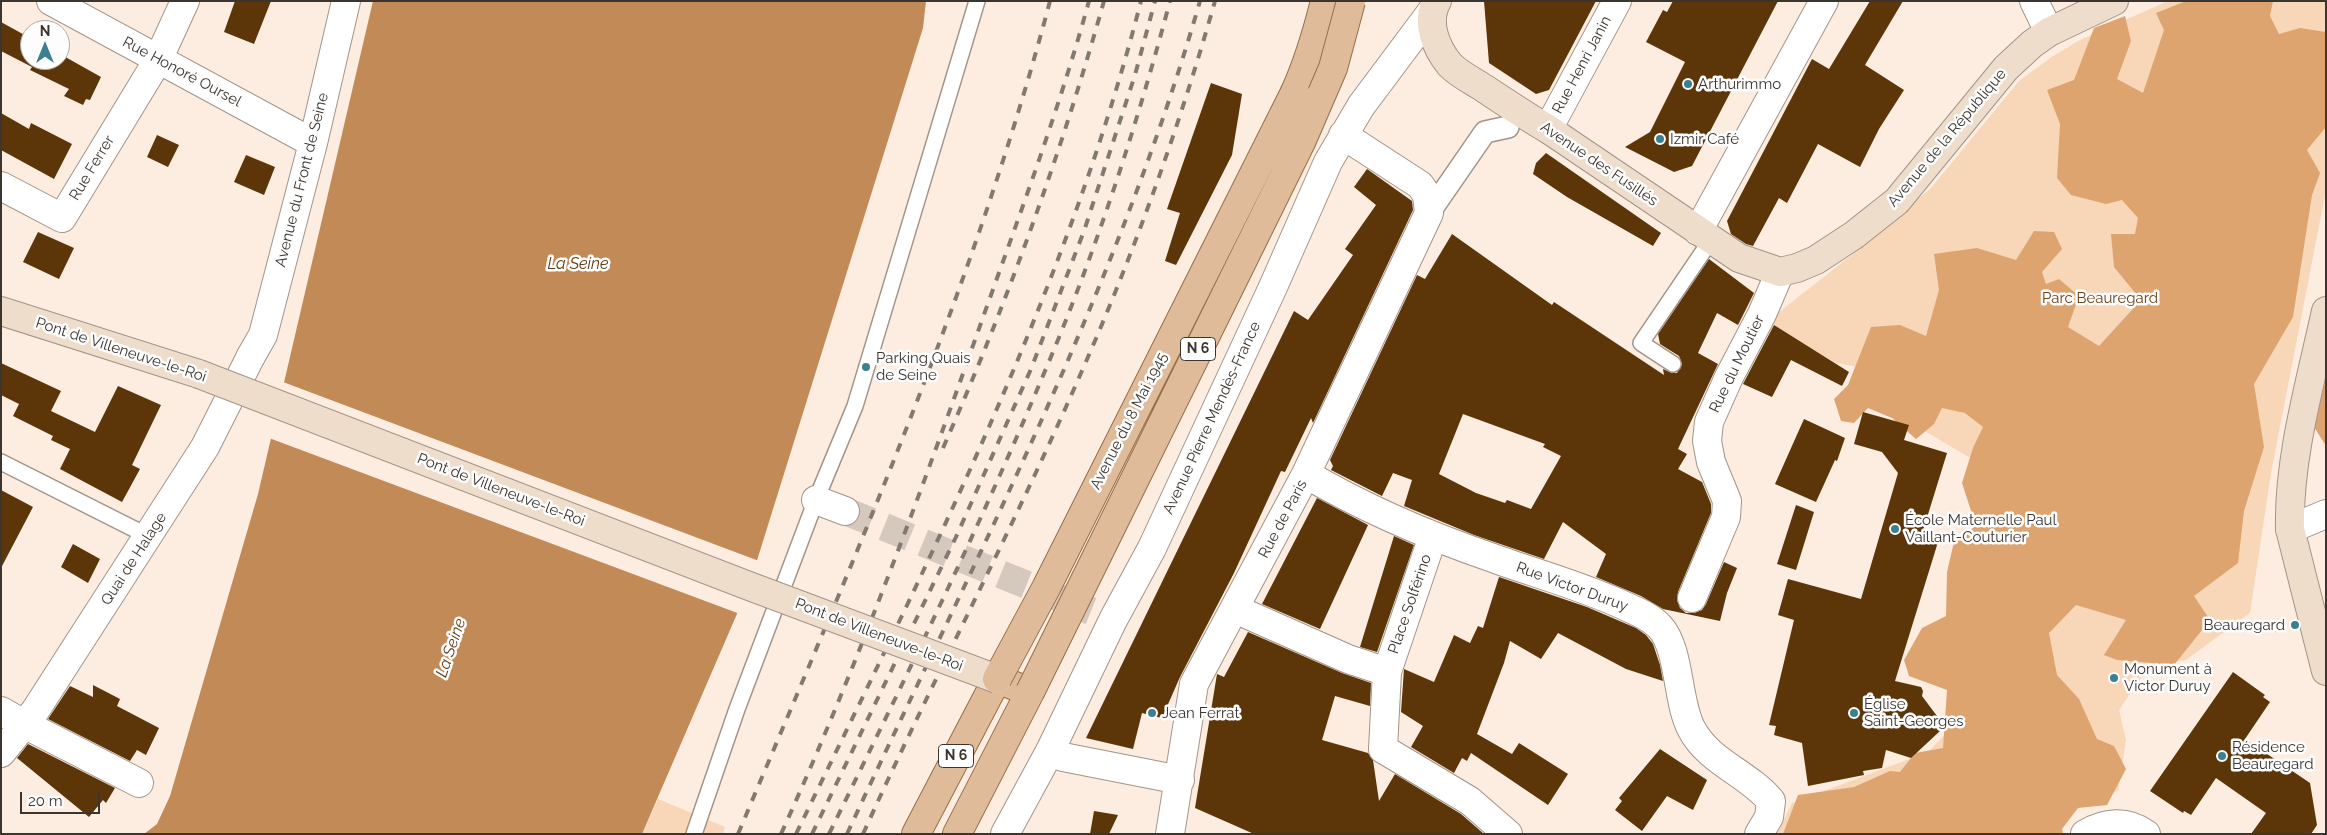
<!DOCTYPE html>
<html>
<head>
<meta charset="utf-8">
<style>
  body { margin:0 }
  #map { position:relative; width:2327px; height:835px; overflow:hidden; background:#fcede0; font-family:Raleway,sans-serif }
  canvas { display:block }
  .frame { position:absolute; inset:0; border:2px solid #3b3530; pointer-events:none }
  .north { position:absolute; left:20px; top:20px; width:50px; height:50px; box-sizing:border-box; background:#fdfdfd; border:1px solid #afadab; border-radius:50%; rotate:0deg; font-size:14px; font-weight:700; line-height:20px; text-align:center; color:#3b3530 }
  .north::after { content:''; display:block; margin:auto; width:18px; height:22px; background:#3b808e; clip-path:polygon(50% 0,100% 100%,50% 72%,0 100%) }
  .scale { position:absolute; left:20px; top:792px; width:80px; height:22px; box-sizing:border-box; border:2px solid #3b3530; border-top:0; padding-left:6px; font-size:15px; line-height:18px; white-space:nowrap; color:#3b3530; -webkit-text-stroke:4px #fdfdfd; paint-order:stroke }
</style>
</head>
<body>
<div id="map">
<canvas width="2327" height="835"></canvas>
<div class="frame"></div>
<div class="north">N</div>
<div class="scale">20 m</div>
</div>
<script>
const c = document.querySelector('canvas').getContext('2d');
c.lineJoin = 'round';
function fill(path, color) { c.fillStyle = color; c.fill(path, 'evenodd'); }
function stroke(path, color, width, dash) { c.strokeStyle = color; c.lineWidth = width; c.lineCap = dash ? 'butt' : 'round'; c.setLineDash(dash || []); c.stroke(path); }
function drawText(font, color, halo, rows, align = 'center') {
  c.font = font + ' Raleway,sans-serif'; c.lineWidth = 5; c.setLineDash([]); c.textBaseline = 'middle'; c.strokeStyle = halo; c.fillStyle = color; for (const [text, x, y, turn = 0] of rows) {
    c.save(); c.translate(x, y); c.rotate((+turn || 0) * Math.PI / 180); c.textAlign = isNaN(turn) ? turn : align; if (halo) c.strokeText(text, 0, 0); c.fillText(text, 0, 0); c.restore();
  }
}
const green = new Path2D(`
  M2168,1H2326V190L2271,473L2250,613L2186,660L2149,665L2119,710L2126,740L2118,791L2056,808L2028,834H1777L1792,803L1928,752L1955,724L1959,593L1984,466L1857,391L1858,367L1836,363L1781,331L1769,320L1858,250L1931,188L2019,81L2053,56L2080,40Z
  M658,799L725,827L723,834H642Z`);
const forest = new Path2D(`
  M2186,1H2273L2270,16L2279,34L2300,28L2326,32V127L2307,150L2320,173L2312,195L2293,317L2254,384L2264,447L2244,511L2238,563L2194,596L2210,620L2174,665L2117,660L2104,655L2126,620L2076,605L2049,633L2057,675L2079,699L2097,739L2114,746L2126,769L2107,805L2078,808L2062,829L2063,834H1783L1798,795L1854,787L1890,771L1900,772L1915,753L1943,748L1947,690L1909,676L1904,660L1922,628L1946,616L1947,572L1954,542L1976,526L1962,483L1973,448L1983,427L1965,413L1942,408L1934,424L1916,439L1892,418L1868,408L1854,423L1841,421L1834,399L1848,385L1871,327L1900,325L1926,336L1939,290L1934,254L1977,248L2016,260L2034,231L2054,232L2062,249L2042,272L2046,284L2059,279L2079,296L2068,327L2099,346L2141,300L2114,267L2111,234H2135L2138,218L2122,200L2106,204L2071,195L2057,178L2060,124L2047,90L2074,80L2094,28L2125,16L2131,41L2117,79L2143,93L2164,30L2156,13Z
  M2326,378V446L2314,427Z`);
const water = new Path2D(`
  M373,1H926L923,28L749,586L642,834H144L157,824L170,796L258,494Z`);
const pier = new Path2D(`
  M283,382L759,561L740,614L269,438Z`);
const building = new Path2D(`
  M235,1H271L254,44L224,32Z
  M1484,1H1596L1549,90L1536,94L1489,63Z
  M1673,1H1778L1692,166L1674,172L1625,147L1650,132L1685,62L1646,42L1663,10L1667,12Z
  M1870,1H1903L1865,65L1904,90L1879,129L1860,167L1818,144L1787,203L1779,198L1753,246L1746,244L1731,234L1727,221L1812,59L1829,69Z
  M1,22L30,38V60H60V54L101,77L90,100L86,99L83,105L64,96L69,89L30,70L32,67L1,51Z
  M1211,83L1242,94L1232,155L1176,265L1165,261L1180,213L1167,209Z
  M1,113L29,129L31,123L72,144L54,179L1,150Z
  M157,135L179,145L168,167L147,157Z
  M1546,153L1661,233L1653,246L1567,197L1533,174L1536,163Z
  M246,155L275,167L264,195L234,182Z
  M1367,169L1412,201L1413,210L1313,423L1311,418L1285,472L1281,471L1234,573L1180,677L1162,718L1142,713L1133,749L1086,738L1294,311L1308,320L1353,255L1345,249L1376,205L1354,187Z
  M38,232L74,248L59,279L23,262Z
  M1452,234L1552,305L1554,302L1664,375L1663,369L1672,373H1677L1682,364L1679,356L1660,344L1658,334L1709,259L1754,293L1738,325L1717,313L1698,353L1718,364L1678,449L1687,454L1678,469L1702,482L1711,504V513L1678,592L1677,600L1680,608L1686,613H1694L1702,610L1706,604L1724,562L1737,568L1727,593L1720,621L1663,609L1641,596L1596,577L1606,554L1563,522L1544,559L1474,535L1404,506L1412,480L1393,473L1382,496L1331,470L1333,466L1330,460L1417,275L1425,279ZM1463,414L1545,444L1543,447L1561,456L1531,509L1507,500L1505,503L1476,493L1439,474Z
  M1774,325L1849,372L1842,386L1791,360L1772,397L1743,384Z
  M1,363L61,391L51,411L95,432L118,386L161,405L132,465L140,469L122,502L60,469L70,449L51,440L53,436L13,416L19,404L1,395Z
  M1863,412L1909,425L1904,440L1947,453L1921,537L1938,542L1895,681L1921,687L1923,691L1922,696L1937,716L1940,731L1911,758L1886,750L1882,768L1863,771L1864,775L1808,786L1802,743L1774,735L1776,726L1769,725L1794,620L1778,615L1788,579L1861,599L1898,473L1882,452L1854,444Z
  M1804,419L1845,438L1837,461L1835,460L1816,502L1775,484Z
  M1,490L33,507L1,568Z
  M1317,498L1368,525L1320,629L1262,604Z
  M1796,505L1814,512L1796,570L1777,564Z
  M1394,536L1414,545L1377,652L1360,647Z
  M73,544L100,559L88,583L61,567Z
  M1499,577L1587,607L1636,628L1646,635L1653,644L1660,665L1663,681L1626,669L1558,633L1541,659L1510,641L1504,663L1477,734L1512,754L1519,743L1568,774L1548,805L1471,753L1467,761L1462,758L1454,773L1411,747L1423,726L1401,712L1404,669L1434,682L1454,635L1470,643L1478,626L1483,628Z
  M1248,632L1342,673L1371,683L1370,706L1335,696L1322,740L1368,753L1373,760L1379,801L1395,774L1461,814L1484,834H1254L1195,808L1217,674L1224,677Z
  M2233,672L2265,695L2263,697L2270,702L2245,739L2310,783L2317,825L2311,834H2251L2266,813L2216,778L2191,815L2184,811L2183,813L2150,791Z
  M93,685L120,699L117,706L159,728L146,755L137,750L130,761L48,719L70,686L93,697Z
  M28,744L115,788L106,803L103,800L89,817L17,758Z
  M1660,749L1707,780L1693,810L1667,796L1642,831L1615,810L1622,801L1619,798Z
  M1094,811L1118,815L1109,834H1090Z`);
const minorTunnel = new Path2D(`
  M845,511L1091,611`);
const service = new Path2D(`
  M1673,364L1641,343L1711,240
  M1,462L148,536
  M694,834L737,709L816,500L855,406L977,1`);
const pedestrian = new Path2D(`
  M1429,213L1485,132L1508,127`);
const minor = new Path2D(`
  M51,1L313,143
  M2034,1L2049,32
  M1548,129L1617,1
  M1,186L62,218L158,60L185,1
  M1698,231L1824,1
  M251,356L263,335L313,143L346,1
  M1306,474C1365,509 1429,536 1493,558C1537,574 1582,586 1625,606C1636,611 1651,617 1660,627C1680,649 1677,701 1691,728C1708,762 1748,773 1771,801L1769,817L1759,834
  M816,500L845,511
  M2290,529L2326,514
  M1692,598L1726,517L1727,501L1711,462L1707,441L1709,422L1729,377L1762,314L1780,272
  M1235,609L1348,659L1387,672L1383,749L1470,801L1508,834
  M1387,672L1433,536
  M24,724L139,783
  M1050,751L1063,757L1180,780
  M1005,834L1050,751L1113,620L1152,548L1273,287L1328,162L1361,106L1432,11
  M1170,834L1194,684L1306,474L1429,213L1427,195L1420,185L1343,135
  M2085,834C2105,822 2127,820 2146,834`);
const tertiary = new Path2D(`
  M1,711L24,724
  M1,753L35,711L205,447L251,356`);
const secondary = new Path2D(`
  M1437,1C1425,22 1436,48 1450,65C1458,73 1469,79 1479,85C1502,100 1524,115 1548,129L1739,258L1780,272L1797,268L1816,260L1854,235L1897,201L2006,68L2032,44L2049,32L2114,1
  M1,311L199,374
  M2326,311C2311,380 2288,459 2290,529L2326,671`);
const primary = new Path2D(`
  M1295,92C1308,63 1317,33 1325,1
  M916,834L997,679L1030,692L957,834`);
const rail = new Path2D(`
  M943,448C1007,303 1061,154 1104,1
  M738,834C853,561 974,288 1050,1
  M781,834C857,667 920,495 981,323C1019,216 1059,110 1089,1
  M796,834C927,564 1066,293 1141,1
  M812,834L956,537L1031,369L1084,231L1135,75L1155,1
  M829,834C903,683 977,533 1042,378C1094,257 1136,129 1170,1
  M847,834C974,560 1116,293 1200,1
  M863,834C933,679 1013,529 1081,373C1134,253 1179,128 1215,1`);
const secondaryBridge = new Path2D(`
  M199,374L749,586L997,679`);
const primaryBridge = new Path2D(`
  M997,679L1046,588L1295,92
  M1030,692L1302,140L1333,68L1351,1`);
const markers = [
  [1688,84,5,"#3b808e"],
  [1660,139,5,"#3b808e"],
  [866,367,5,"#3b808e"],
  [1895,529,5,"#3b808e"],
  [2295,625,5,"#3b808e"],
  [2114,678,5,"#3b808e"],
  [1152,713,5,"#3b808e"],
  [1854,713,5,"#3b808e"],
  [2222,756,5,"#3b808e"]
];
const shields = [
  [1198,349,35],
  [956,756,35]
];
const shieldNames = [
  ["N 6",1198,349],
  ["N 6",956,756]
];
const streetNames = [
  ["Rue Henri Janin",1582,65,-62],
  ["Rue Honoré Oursel",182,72,28],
  ["Avenue de la République",1947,138,-50],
  ["Avenue des Fusillés",1599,164,34],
  ["Rue Ferrer",92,168,-59],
  ["Avenue du Front de Seine",302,180,-76],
  ["Pont de Villeneuve-le-Roi",121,350,18],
  ["Rue du Moutier",1737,364,-64],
  ["Avenue Pierre Mendès-France",1212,418,-65],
  ["Avenue du 8 Mai 1945",1129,421,-63],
  ["Pont de Villeneuve-le-Roi",501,490,21],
  ["Rue de Paris",1283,519,-62],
  ["Quai de Halage",134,559,-57],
  ["Rue Victor Duruy",1572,587,20],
  ["Place Solférino",1410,604,-71],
  ["Pont de Villeneuve-le-Roi",879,635,21]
];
const poiNames = [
  ["Arthurimmo",1698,84],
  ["Izmir Café",1670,139],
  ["Parking Quais",876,358],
  ["de Seine",876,375],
  ["École Maternelle Paul",1905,520],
  ["Vaillant-Couturier",1905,537],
  ["Beauregard",2285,625,"right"],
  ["Monument à",2124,669],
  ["Victor Duruy",2124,686],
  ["Église",1864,704],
  ["Saint-Georges",1864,721],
  ["Jean Ferrat",1162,713],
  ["Résidence",2232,747],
  ["Beauregard",2232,764]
];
const parkNames = [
  ["Parc Beauregard",2100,298]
];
const waterNames = [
  ["La Seine",578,264],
  ["La Seine",451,648,-71]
];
fill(green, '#f8d6b8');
fill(forest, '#dea470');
fill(water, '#c28a56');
fill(pier, '#fcede0');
fill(building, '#5c3509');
stroke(minorTunnel, '#d5c8bd', 28, [28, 14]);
stroke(service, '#a39488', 18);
stroke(pedestrian, '#a39488', 24);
stroke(minor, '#a39488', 30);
stroke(tertiary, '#a39488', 30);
stroke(secondary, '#a39488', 30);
stroke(primary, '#976e48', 30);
stroke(service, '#fff', 15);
stroke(pedestrian, '#fff', 21);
stroke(minor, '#fff', 28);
stroke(tertiary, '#fff', 28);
stroke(secondary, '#efddcc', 28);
stroke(primary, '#dfbb99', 28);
stroke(rail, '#827971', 4, [9, 9]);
stroke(secondaryBridge, '#a39488', 30, []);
stroke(primaryBridge, '#976e48', 30, []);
stroke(secondaryBridge, '#efddcc', 28);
stroke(primaryBridge, '#dfbb99', 28);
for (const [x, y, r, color] of markers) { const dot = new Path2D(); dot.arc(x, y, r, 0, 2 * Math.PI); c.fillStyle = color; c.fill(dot); stroke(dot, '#fdfdfd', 2); }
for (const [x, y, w] of shields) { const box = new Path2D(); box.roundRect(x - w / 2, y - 11.5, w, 23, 4); c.fillStyle = '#fdfdfd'; c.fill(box); stroke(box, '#3b3530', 1); }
drawText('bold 14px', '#3b3530', null, shieldNames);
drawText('15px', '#3b3530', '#fdfdfd', streetNames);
drawText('15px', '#3b3530', '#fdfdfd', poiNames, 'left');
drawText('15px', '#6a431c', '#fdfdfd', parkNames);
drawText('italic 16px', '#603a12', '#fdfdfd', waterNames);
</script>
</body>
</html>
